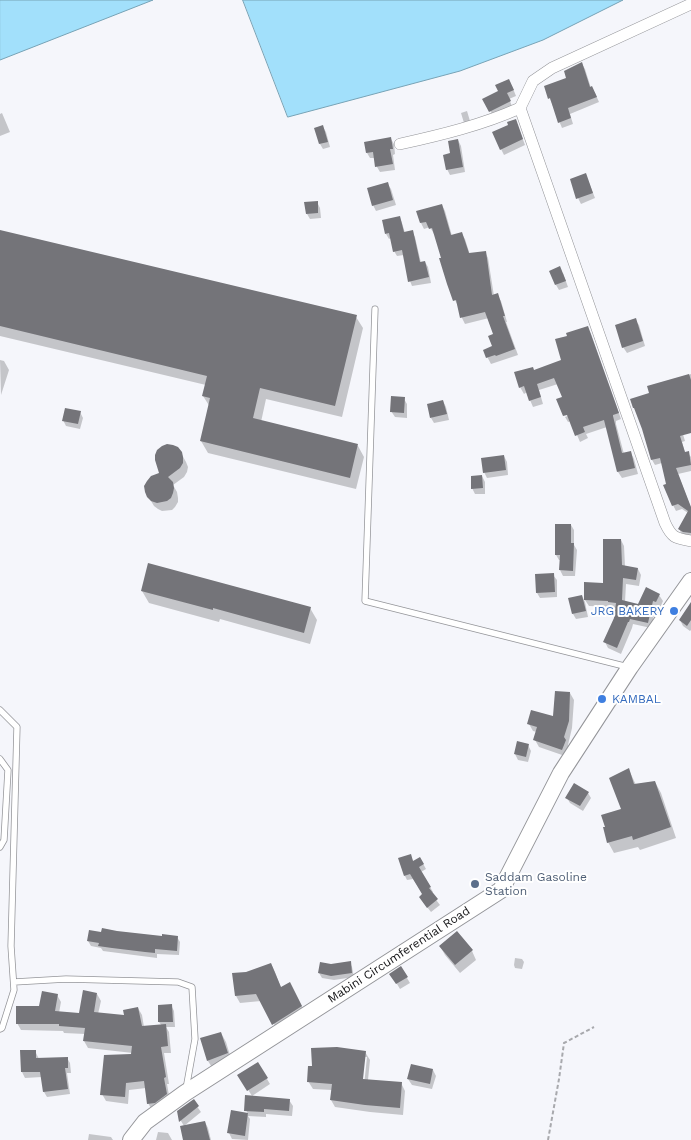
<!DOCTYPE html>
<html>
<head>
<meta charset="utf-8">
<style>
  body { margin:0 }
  canvas { display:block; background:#f5f6fb }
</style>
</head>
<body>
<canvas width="691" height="1140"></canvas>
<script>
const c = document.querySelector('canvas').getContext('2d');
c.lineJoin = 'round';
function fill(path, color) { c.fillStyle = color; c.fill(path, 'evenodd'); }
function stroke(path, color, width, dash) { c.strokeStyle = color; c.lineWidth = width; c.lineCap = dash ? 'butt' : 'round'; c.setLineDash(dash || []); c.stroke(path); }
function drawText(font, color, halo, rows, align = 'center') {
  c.font = font + ' "Work Sans",sans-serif'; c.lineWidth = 4; c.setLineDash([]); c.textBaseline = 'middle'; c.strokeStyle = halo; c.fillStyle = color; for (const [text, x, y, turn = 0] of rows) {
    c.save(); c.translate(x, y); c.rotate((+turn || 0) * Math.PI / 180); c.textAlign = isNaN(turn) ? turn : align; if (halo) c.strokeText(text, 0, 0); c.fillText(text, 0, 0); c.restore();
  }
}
const water = new Path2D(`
  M0,0H153L0,60Z
  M243,0H623L543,40L460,71L288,117Z`);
const shadow = new Path2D(`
  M582,64L585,69L591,88L595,93L599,102L570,114L573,124L562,128L545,87L568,78Z
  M512,86L516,96L509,99L512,106L493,116L484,99Z
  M467,111L470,121L464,123L461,113Z
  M2,113L10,132L0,136V114Z
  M515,120L518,126L525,145L504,155L493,133L510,126Z
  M323,127L326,132L330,147L323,149L320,144L315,129Z
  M391,139L394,144L395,154L393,155L395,170L380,172L377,167L375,158H370L367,153L365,143Z
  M458,140L461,146L465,172L450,175L447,169L451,154Z
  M586,175L595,198L581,204L578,198Z
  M387,183L391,189L396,205L376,211L373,205Z
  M317,202L320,208L321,218L310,219L307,214Z
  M442,205L445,211L452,236L461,233L465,239L470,255L485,252L488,258L494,296L497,295L501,301L507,322H506L518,355L491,364L484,351L494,347V335L489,318L465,324L462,318L458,306L455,300L435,234H434L430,227L424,229L421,223L418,211Z
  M400,218L402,223L405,233L412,232L415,237L421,263L425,262L428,267L431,283L412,286L410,281L404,255L397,256L394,251L391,238L389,239L386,234Z
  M0,232L356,317L363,328L342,417L266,399L261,422L358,446L364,457L356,489L208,453L201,441L210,407L203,396L206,385L0,336Z
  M563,273L568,287L559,290L556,285Z
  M635,320L639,325L645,346L627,353L623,347Z
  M588,328L591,334L621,419L616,421V424L624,454L631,453L634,459L638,474L622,478L618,472L607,427L586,434L588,438L580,442L571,421L568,422L565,417L573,414L563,397L558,384L539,390L543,404L533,407L530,400L527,392L524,394L520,387L534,371L563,361Z
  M0,360L4,361L9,370L1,395Z
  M691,374V421L680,424L685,441L682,442L685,453H688L691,457V471L678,474L691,508V538L682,534L679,529L688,513L682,509L676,511L673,505L662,463L655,465L652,460L643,429L651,394L666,383Z
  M404,399L407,404V418L395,417L391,411Z
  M443,401L446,407L449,420L434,423L431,418Z
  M80,412L83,418L80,429L66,426L63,420Z
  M181,453L186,462L188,467L187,472L184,477L173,485L177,492L178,498V502L175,507L172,510L162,511L158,509L154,506L148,496L160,474Z
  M504,456L507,462L508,475L487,478L484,472Z
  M482,476L485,482V494H475L472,488Z
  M571,525L574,530V545L577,550L575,576H563L560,570L561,560H559L556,555Z
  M621,540L624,546L625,566L638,569L641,575L639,586L626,584L625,602L639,605L659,595L663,601L660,608L656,607L651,628L633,624L632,628L621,654L608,648L605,642L615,618L616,608H613L612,607L589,606L585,600L586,584H604Z
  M553,575L557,580V597L540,598L537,593Z
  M142,591L310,608L317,620L310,644L220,619L219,622L149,603Z
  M582,596L585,602L588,617L576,619L573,614Z
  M691,604V630L690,631L683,626L680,620Z
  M570,693L574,700L572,728L568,745L569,748L565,756L539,747L535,740L537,732L533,731L529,724L554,718Z
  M528,745L531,751L528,762L518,760L515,754Z
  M629,770L636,785L655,782L661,793L676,838L640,850L638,847L614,853L608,842L623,810Z
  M588,793L591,798L583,811L570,803L567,798Z
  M410,856L414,862L420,858L426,869L421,872L433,892L431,893L440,905L431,912L423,902L424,895L413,879L407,880L405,876Z
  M90,932L163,937H177L180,942L179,955L157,954V958L103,951L101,948L91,946L88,941Z
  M440,946L472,951L476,960L460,973L445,955Z
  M515,958L522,959L524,962L522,969L515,968L514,965Z
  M350,963L352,967L354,977L334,980L322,978L319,973Z
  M271,964L275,972L281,988L290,984L306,1014L278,1031L261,1001L240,1003L236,996L246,973Z
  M401,968L410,983L400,989L391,974Z
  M97,994L101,1001L98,1014L125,1017L138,1008L142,1015L144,1027L162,1026L159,1022V1006L171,1005L174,1011L175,1027H166L169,1032L171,1053H164L169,1084H167L170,1101L152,1110L148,1103L146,1088L129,1090L128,1104L106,1101L102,1094L132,1056L133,1053L88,1048L84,1041L85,1034L64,1033L63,1031L21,1030L17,1023L57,995L61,1002L59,1013L80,1014Z
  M221,1033L226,1042L232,1062L213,1069L208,1061Z
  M35,1051L39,1059L67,1058L70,1063L71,1073H67L70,1094L47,1097L44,1092L42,1077L25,1078L22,1072L21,1052Z
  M365,1052L370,1060L368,1080L401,1083L405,1091L403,1115L370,1112L335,1107L331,1100L332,1090L313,1089L308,1081L314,1068ZM364,1057H367L364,1085H362Z
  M258,1064L270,1084L252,1096L239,1075Z
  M433,1070L436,1076L432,1089L412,1085L408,1079Z
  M289,1100L293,1106L292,1116L266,1114V1117L248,1116L250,1119L248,1140L232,1139L229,1133L248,1114L246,1110Z
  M193,1101L201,1112L184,1126L181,1121L178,1112Z
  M205,1122L208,1128L211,1140H185Z
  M158,1132L168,1133L172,1140H156Z
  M89,1134L111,1137L113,1140H88Z`);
const building = new Path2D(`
  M582,62L590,87L592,86L597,97L568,108L571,118L558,123L550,98L548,99L544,86L566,78L564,71Z
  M509,79L514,90L507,93L511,101L489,112L482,99L498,91L495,85Z
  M516,119L523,139L500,150L492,132L508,125L507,122Z
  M323,125L328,142L319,144L314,128Z
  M391,137L393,149H390L393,164L375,167L373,152L366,153L364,142Z
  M458,139L463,167L446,170L443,155L450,153L448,141Z
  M586,173L593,193L576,199L570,179Z
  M388,182L393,200L372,206L367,188Z
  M318,201V213L306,214L304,202Z
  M442,204L451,235L462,232L469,253L486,251L492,295L498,293L505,316H503L515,349L496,356L495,355L486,358L483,350L492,346L488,336L493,334L485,312L460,318L456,300L453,301L447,284L439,258H441L432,228L429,229L426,222L420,223L416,211Z
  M400,216L404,232L413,230L420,262L425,261L429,277L408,282L402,250L393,252L389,233L385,234L382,220Z
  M0,230L357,315L335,406L260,388L253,418L358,444L350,478L200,441L210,398L202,396L207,376L0,326Z
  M560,266L566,281L555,285L549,271Z
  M636,318L643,341L622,348L615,325Z
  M588,326L619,413L613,415V416L622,453L631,451L635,468L617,472L604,420L583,427L585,432L575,436L567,415L563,416L556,399L562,397L554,378L537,384L541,397L529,401L524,386L519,388L514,372L533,367L534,370L561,360L555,339L567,336L566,333Z
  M689,374L691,380V433L680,436L685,452L689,451L691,465L676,468L691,507V506V533L683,532L678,529L688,511L678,504L672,506L663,485L666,484L660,458L651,460L642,429L634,408H633L630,399L649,393L647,386Z
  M391,396L405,397L404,413L390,412Z
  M443,400L447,414L430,418L427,404Z
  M65,408L81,411L78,424L62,421Z
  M167,444L173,445L178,447L182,452L183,457V463L180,468L168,477L173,482L174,488L173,493L171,498L167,501L157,503L151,501L147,497L145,492L144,486L147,481L151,476L159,473L155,460V455L157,450L162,446Z
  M504,455L506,470L483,473L481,458Z
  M482,475L483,488L471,489V476Z
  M555,524H571V543H574L573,571L559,570L560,555H555Z
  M603,539H621L622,565L638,568L636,580L623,578L622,600L638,604L646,587L660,594L656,602L653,601L648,623L630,619L629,622H628L617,648L603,642L614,618L616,603L608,602V601L584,600V582L603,583Z
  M148,563L311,607L304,633L213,608V610L141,591Z
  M554,573L555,592L536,593L535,574Z
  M582,595L586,611L572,614L568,598Z
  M691,602V620L687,626L679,620Z
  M555,691L570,692L569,721L564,737L566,740L562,750L533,740L537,727L527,724L531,710L553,716Z
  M517,741L529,744L526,757L514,754Z
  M629,768L634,784L655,781L671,827L633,840L632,836L607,843L603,827H605L601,815L621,809L609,778Z
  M574,783L589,792L580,806L565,798Z
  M411,854L413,861L420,857L424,864L419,867L431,887L429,888L438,899L427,908L419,897L422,894L410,874L404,876L398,858Z
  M102,928L117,931L162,936V934L178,936L177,951L155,949V953L145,952L112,948L98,946L99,943L87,941L89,930L101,932Z
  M457,931L473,950L455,965L439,946Z
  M351,961L352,973L331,976L318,973L320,962L331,964Z
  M271,963L281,987L290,982L302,1006L272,1025L256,994L235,996L232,973L246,972Z
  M401,966L408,977L396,984L389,974Z
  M83,990L97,993L94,1012L124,1015L123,1010L138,1007L142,1026L166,1024L168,1046L161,1047L166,1077L164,1078L167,1094L155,1103L147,1104L144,1081L126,1083L125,1097L100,1095L104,1055L131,1054L132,1046L83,1041L85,1028L59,1026V1024H16V1006H39L42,991L58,994L55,1011L79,1013Z
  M172,1004L173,1022H158V1005Z
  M221,1032L228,1053L207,1061L200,1038Z
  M337,1047L366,1051L363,1079L402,1082L400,1108L365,1105L330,1100L332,1084L307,1082L308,1066H312L311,1048Z
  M20,1050H36V1058L68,1057V1068H65L68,1089L43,1092L40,1072H21Z
  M258,1062L268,1078L247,1091L237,1075Z
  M411,1064L433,1069L430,1084L407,1079Z
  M245,1095L290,1099L289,1111L264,1109V1112L244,1111Z
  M194,1099L199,1106L179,1122L177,1111Z
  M231,1110L248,1113L245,1136L227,1133Z
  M205,1121L210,1140H183L180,1126Z`);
const path = new Path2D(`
  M548,1140L559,1079L564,1043L594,1027`);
const lane = new Path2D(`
  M375,309L365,601L628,667
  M0,710L17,727L11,946L14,990L2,1028L0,1029
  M0,759L8,770L4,840L0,847
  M14,982L66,979L178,982L192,987L195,1039L186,1089`);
const street = new Path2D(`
  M520,108L665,523C672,538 675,538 691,541
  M400,144C441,135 482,125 520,108L533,81L552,68L691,4`);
const secondary = new Path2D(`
  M131,1140L145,1122L185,1093L501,890L561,773L630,667L691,581`);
const markers = [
  [674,611,5,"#3f7fe0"],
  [602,699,5,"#3f7fe0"],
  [475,884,5,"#5c6f8a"]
];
const shopNames = [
  ["JRG BAKERY",664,611],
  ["KAMBAL",612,699,"left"]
];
const serviceNames = [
  ["Saddam Gasoline",485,877],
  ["Station",485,891]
];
const streetNames = [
  ["Mabini Circumferential Road",399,955,-33]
];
fill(water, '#a2e0fb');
stroke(water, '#77a3b6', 1);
fill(shadow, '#0003');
fill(building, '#747479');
stroke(lane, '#949599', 7);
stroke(street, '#949599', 12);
stroke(secondary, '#949599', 18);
stroke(path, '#a8a9ad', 2, [4, 2.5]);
stroke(lane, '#fff', 5.5);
stroke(street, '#fff', 11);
stroke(secondary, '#fff', 16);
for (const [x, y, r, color] of markers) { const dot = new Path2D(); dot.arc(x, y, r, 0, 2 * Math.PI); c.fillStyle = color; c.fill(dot); stroke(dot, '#fff', 2); }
drawText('12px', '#366cbe', '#fff', shopNames, 'right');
drawText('12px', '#4e5e75', '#fff', serviceNames, 'left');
drawText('12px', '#141416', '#fff', streetNames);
</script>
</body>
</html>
